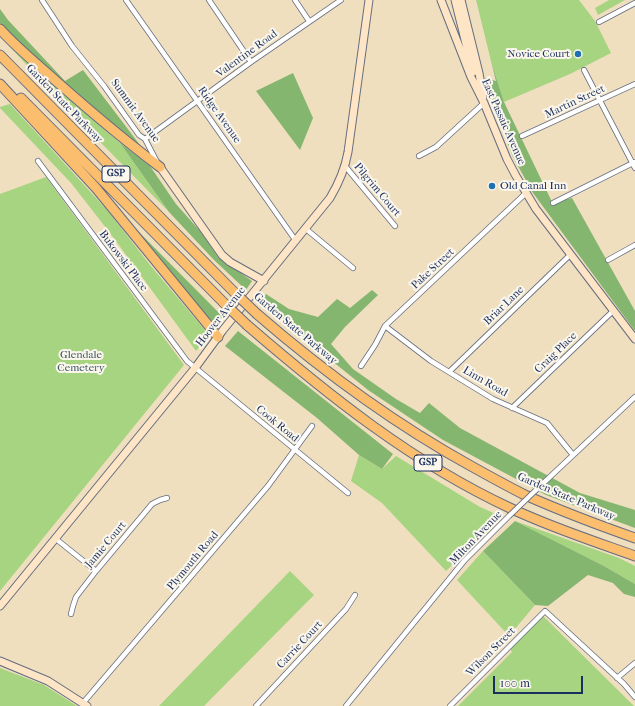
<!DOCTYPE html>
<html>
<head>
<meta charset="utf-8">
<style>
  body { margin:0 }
  #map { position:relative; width:635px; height:706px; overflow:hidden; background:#efdfbf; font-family:"IM FELL French Canon",serif }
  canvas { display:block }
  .scale { position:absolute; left:493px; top:676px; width:90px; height:18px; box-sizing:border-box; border:2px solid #1b2f5e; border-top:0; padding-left:5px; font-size:12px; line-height:14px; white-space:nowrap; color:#1b2f5e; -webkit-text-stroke:3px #fbf7ec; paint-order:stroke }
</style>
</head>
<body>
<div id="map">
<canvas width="635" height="706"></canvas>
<div class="scale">100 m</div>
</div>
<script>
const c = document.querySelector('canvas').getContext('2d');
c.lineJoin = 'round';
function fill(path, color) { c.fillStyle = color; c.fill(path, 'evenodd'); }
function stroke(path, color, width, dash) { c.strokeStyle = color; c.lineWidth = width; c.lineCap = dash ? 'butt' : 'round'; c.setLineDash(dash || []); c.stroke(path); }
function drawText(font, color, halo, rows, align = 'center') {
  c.font = font + ' "IM FELL French Canon",serif'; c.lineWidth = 4; c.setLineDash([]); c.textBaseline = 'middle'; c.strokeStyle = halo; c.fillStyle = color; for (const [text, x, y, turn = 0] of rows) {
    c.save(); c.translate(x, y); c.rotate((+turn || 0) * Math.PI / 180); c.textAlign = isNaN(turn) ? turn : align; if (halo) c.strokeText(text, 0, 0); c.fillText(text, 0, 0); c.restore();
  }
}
const green = new Path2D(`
  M476,0H579L595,21L611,53L570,74L504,102L491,61Z
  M609,0H625L598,15L595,8Z
  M0,36L64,95L120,143L169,212L56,97Z
  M10,104L108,211L150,265L209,335L196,351L110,233L71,183L0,108V107Z
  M46,177L184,365L0,591V194Z
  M359,455L382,469L396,456L480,507L500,516L473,545L446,571L382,503L351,481Z
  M515,521L619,558L635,566V584L604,566Z
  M483,551L535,605L509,636L457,580Z
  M290,571L314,595L204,706H159Z
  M543,616L634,706H458L512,652L510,649Z
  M0,668L44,685L77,706H0Z`);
const forest = new Path2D(`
  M0,9L8,20L65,81L83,70L140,145L138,146L24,50L0,23Z
  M491,61L504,102L552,202L572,198L635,311V331L533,193L513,157L492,103L485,78L496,81Z
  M293,73L313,118L300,150L256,91Z
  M120,143L150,166L176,204L200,231L218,257L252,281L246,290L214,260L169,212Z
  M127,220L223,317L215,325L166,268Z
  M372,290L378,295L345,327L331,344L353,369L396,399L420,413L429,403L460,428L580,493L635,510V528L546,495L443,440L368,390L259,302L266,294L289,309L318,317L337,299L350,308Z
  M238,331L393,454L382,469L359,455L317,418L225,346Z
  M515,521L604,566L635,584V597L624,594L613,583L588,575L548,606L535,605L483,551Z`);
const street = new Path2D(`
  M42,0L72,46L104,86L139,135L145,139L157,162
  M126,0L296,241
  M209,0L251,62
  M295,0L309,21
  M599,22L635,3
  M584,70L635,168
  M522,136L635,84
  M145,139L251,62L341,0
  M419,156L436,147L484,103
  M38,161L187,361L348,493
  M345,166L395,226
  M553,203L635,162
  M306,229L353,268
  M608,260L635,245
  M385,326L431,361L493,399L547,423L573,455
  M361,366L375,345L385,326L526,193
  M449,372L571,254
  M512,408L613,311
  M536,490L635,397
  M56,539L96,571
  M71,614L73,606L76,597L96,571L152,504L160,500L167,498
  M617,678L635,663
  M83,703L268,486L312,426
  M256,706L346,609L355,595
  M346,706L464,561L509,516
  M450,706L545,611L624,684L635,697`);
const secondary = new Path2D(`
  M441,0L471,77L484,103L507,159L516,176L536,209L635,339
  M455,0L473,72
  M461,0L479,73L483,97
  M160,167L222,255L230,262L264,281
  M0,606L195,368L223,330L330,198C339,183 345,169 348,152L369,0
  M0,661L48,681L87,706`);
const highway = new Path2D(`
  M0,29C17,48 37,64 56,81C90,111 124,140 160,167
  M0,55L234,292
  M0,84L96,188L218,337
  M21,98L225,304
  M257,314C324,372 393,423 471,466C489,476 507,486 525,495C561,511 598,525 635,538
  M247,325C328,395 413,463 510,508C550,527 593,541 635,556`);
const streetBridge = new Path2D(`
  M509,516L536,490`);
const highwayBridge = new Path2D(`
  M234,292L257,314
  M225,304L247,325`);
const markers = [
  [578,54,4,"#1f6fb2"],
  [492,186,4,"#1f6fb2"]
];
const shields = [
  [116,174,28],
  [428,463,28]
];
const shieldNames = [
  ["GSP",116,174],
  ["GSP",428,463]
];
const streetNames = [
  ["Valentine Road",247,54,-36],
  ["Martin Street",575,102,-25],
  ["Garden State Parkway",64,104,46],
  ["Summit Avenue",135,111,54],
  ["Ridge Avenue",219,115,55],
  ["East Passaic Avenue",503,122,66],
  ["Pilgrim Court",377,190,50],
  ["Bukowski Place",123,261,53],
  ["Pake Street",433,269,-43],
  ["Briar Lane",504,306,-44],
  ["Hoover Avenue",221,317,-52],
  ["Garden State Parkway",295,329,40],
  ["Craig Place",556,353,-44],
  ["Linn Road",485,382,30],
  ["Cook Road",277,424,39],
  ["Garden State Parkway",566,497,23],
  ["Milton Avenue",476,538,-46],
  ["Jamie Court",106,545,-50],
  ["Plymouth Road",193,561,-50],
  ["Carrie Court",300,645,-47],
  ["Wilson Street",491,652,-45]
];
const poiNames = [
  ["Novice Court",570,54],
  ["Old Canal Inn",500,186,"left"]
];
const parkNames = [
  ["Glendale",81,355],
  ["Cemetery",81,368]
];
fill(green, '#a6d481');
fill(forest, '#84b66f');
stroke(street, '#656d80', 6);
stroke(secondary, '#656d80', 9);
stroke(highway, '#656d80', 11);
stroke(street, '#fff', 4.5);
stroke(secondary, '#fde5c5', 7);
stroke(highway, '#fbbd6e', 9);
stroke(streetBridge, '#656d80', 6, []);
stroke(highwayBridge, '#656d80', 11, []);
stroke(streetBridge, '#fff', 4.5);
stroke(highwayBridge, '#fbbd6e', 9);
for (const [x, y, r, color] of markers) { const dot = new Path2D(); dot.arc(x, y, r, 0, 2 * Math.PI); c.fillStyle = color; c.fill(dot); stroke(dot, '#fbf7ec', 1.5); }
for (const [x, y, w] of shields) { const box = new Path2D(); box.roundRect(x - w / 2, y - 8, w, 16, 3); c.fillStyle = '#fbf7ec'; c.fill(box); stroke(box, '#1b2f5e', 1); }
drawText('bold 10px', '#1b2f5e', null, shieldNames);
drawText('11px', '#1b2f5e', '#fbf7ec', streetNames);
drawText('11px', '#1b2f5e', '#fbf7ec', poiNames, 'right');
drawText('11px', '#3e5867', '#fbf7ec', parkNames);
</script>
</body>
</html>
